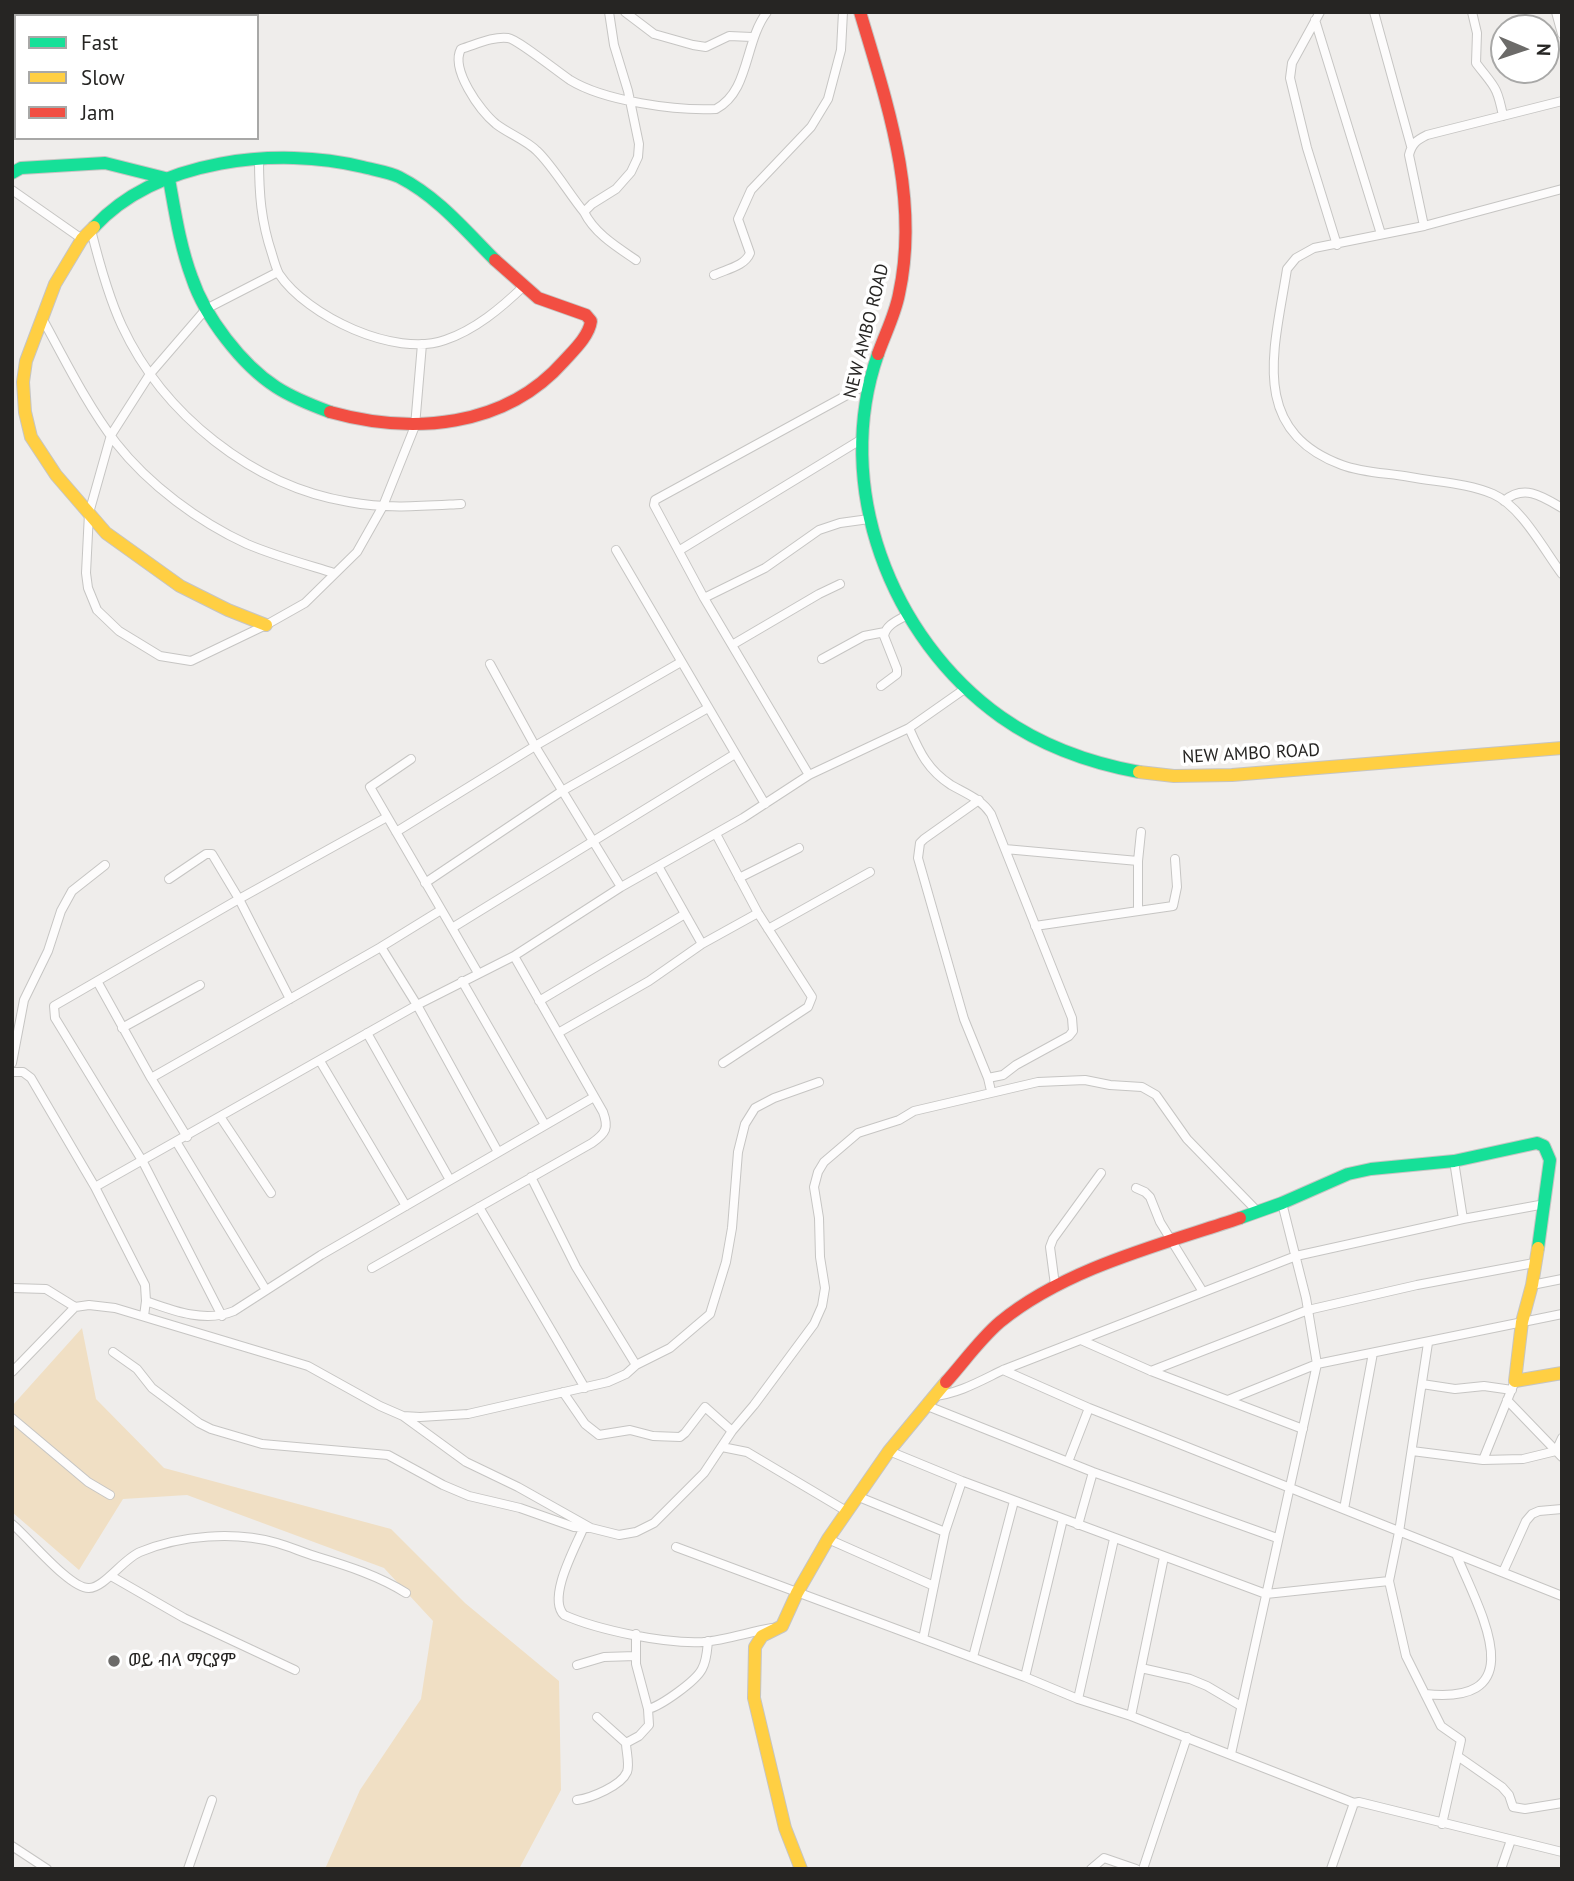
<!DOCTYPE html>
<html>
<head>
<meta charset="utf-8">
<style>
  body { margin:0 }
  #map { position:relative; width:1574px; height:1881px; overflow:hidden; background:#efedeb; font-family:"PT Sans",sans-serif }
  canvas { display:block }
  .frame { position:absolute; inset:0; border:14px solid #262523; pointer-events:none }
  .legend { position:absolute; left:14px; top:14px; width:245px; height:126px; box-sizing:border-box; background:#fff; border:2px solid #a8a8a7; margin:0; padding:9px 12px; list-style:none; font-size:21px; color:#262523 }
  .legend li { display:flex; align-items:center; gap:14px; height:35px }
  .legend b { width:35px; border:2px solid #a8a8a7 }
  .north { position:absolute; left:1490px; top:14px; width:70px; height:70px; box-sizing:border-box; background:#fff; border:2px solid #a8a8a7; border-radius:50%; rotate:92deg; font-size:19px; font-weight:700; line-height:28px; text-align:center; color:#262523 }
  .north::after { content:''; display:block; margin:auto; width:24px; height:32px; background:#6c6b69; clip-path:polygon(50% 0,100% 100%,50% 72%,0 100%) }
</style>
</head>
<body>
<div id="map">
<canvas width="1574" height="1881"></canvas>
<div class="frame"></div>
<ul class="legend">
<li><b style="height:9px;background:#16e098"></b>Fast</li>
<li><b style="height:9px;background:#ffcf43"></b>Slow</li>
<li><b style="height:9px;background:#f24e42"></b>Jam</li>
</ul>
<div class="north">N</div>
</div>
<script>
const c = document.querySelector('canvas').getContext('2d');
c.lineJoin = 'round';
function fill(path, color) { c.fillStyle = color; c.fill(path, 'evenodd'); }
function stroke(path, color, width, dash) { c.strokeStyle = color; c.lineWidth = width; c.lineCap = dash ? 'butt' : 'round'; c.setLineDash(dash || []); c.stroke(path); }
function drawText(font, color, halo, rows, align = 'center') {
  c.font = font + ' "PT Sans","Noto Sans Ethiopic",sans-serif'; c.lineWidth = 7; c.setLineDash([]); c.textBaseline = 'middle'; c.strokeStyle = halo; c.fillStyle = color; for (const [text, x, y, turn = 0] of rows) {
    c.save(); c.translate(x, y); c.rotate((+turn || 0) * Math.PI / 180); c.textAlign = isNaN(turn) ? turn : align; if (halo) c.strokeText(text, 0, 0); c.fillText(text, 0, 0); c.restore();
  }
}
const green = new Path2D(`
  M82,1328L96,1399L164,1468L391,1529L465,1603L559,1681L561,1790L519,1869H325L360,1790L421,1699L433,1621L384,1568L187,1495L123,1499L79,1570L12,1512V1406Z`);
const street = new Path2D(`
  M609,12L614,45L628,91L639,144L638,157L631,172L616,189L592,204L584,212C595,234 617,247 636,260
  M625,12L654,34L693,45L706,47L729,36L752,37
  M1320,12L1292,63L1290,78L1307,148L1337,245
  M1374,12L1411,146
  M1472,12L1477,33L1476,63C1494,87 1497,85 1503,116
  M1556,12L1562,34
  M1315,20L1381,234
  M1562,101L1427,135C1417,140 1412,143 1409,155L1424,226L1314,248L1296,258L1287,269C1275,347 1247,430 1342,465C1363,473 1388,473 1410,477C1436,482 1468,483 1493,494C1521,506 1544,550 1562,574
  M259,159C259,194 261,221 272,254C274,261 276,268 279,274C307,316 395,358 445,340C475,330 501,308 524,286
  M12,190L82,239
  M584,212C570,195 552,165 537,151C526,140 509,134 496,124C480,111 450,69 461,49C475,45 493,36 508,38C517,39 558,72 570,80C604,101 676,111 716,109C750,91 744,42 767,12
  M1424,226L1562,189
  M91,230C99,262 108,296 122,326C163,414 252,486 349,502C387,509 423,506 461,504
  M278,272L206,309L150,374L111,435L89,513L86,573L88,588L97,610L119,631L160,656L191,661L266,625L305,603L357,552L383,506L415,426L422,344
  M714,275C727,269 745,266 750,253L738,219L751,190L811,127L828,99L841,50L843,12
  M42,318C65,360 87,405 116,443C149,485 199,522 247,544C275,556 305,564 334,573
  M1504,501C1524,484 1542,496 1562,508
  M616,550L765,804
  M680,550L862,439
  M704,598L765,568L819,530L840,523L869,519
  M732,645L819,594L840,584
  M822,659L864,636L885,632
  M490,664L535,746L621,887
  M881,686L897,674V669L884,636C886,624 899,620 909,614
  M909,728C920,753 928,770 951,785C967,794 981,799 991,814L1072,1018L1073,1031L1069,1036L1016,1065L1003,1075L988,1078
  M411,759L370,787L452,928
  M809,775L704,598L654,505L655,500L869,383
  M979,800L924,839L920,843L918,858L964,1019L988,1078L991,1091
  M396,832L535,746L681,662
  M716,834L758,913L812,997L808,1007L723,1063
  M1005,849L1138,861
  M658,866L702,944
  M739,878L799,848
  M169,879L206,854H212L239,899L290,999
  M425,883L562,791L708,708
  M1138,910V861L1141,832
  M1035,926L1173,906L1177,887L1175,859
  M768,929L870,872
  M381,947L417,1005L498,1152
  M478,973L452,928L735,754
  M97,981L151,1078
  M462,981L545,1125
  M539,1001L685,914
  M122,1028L200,985
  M367,1033L450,1180
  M558,1033L649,981L702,944L758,913
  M320,1061L406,1206
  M12,1063L24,1000L48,951L61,911L72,891L105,865
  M12,1072H23L31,1078L95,1187
  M221,1118L271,1193
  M187,1137L151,1078L381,947L441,910
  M177,1143L266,1290
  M1454,1161L1463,1219
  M531,1177L576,1267L636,1365
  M1136,1188L1145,1192L1150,1197L1160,1222L1203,1292
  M479,1207L585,1388
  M372,1268L592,1143C606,1133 609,1128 603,1112L514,956
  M1055,1285L1050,1247L1053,1239L1101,1173
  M1532,1285L1562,1279
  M12,1288L46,1289L75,1307
  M146,1301C174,1311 205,1323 234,1311L321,1255L594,1097
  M144,1316L146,1301L145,1285L95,1187L417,1005L514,956L621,887L743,818L809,775L909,728L966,688
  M222,1316L143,1162L55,1018L54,1006L239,899L387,817
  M1081,1340L1151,1371L1303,1429
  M1428,1343L1399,1532L1389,1581L1406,1656L1441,1726L1461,1740L1442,1824
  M113,1352L137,1369L152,1388L199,1423L211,1429L262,1444L388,1455L443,1485L469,1496L520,1508L574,1527L588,1528
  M1003,1370L1089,1408L1562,1596
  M1151,1371L1308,1310L1417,1285L1534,1263
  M12,1372L75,1307L89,1305L115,1308L308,1366L380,1406L403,1416L420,1417L468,1414L608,1382L626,1374L636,1365L670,1348L710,1314L726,1262L732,1228L738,1152L745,1124L755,1108L774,1098L819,1082
  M1422,1384L1455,1389L1484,1386L1512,1390
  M563,1392L585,1424L599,1435L630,1430L653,1436L680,1437L685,1433L705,1407L732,1431
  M933,1396C958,1394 980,1381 1003,1370L1296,1256L1463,1219L1545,1204
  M1228,1400L1317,1364L1562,1314
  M1507,1400L1562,1457
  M925,1405L1093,1472L1277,1538
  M403,1416L466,1462L518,1487L591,1528L619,1535L636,1532L654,1523L704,1473L732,1431L754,1405L814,1324L822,1306L825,1288L820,1257L819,1218L814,1187L818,1172L824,1162L858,1133L899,1120L914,1111L1038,1082L1085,1080L1110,1085L1142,1087L1156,1095L1187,1139L1258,1212
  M12,1418L88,1482L110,1495
  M722,1447L747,1452L848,1512
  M889,1451L962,1481L1266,1594L1389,1581
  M1412,1451L1483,1460L1515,1381
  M1483,1460L1523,1459L1556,1451L1562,1438
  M1068,1462L1089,1408
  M859,1497L945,1532
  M1344,1509L1373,1353
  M12,1524C29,1538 70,1589 89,1588C104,1588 123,1559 140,1552C181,1535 235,1531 277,1543C291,1547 304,1553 318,1557C348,1566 379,1576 406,1593
  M1078,1525L1093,1472
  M583,1529C575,1548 547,1598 564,1615C598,1630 665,1644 703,1642C726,1640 749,1632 772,1628
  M828,1539L934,1586
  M676,1547L1025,1677L1078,1699L1131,1716L1354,1803L1359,1802L1562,1852
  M1503,1572L1526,1521L1532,1514L1539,1511L1562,1509
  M111,1576L184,1618L295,1670
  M923,1639L945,1532L962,1481
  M973,1657L1014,1501
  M577,1665L604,1657L636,1656
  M1141,1668L1190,1679L1207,1686L1241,1706
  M1025,1677L1063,1519
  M1425,1694C1536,1706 1479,1610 1456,1554
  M1078,1699L1114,1539
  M648,1709C661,1706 696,1681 702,1669C707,1660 707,1650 708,1641
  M1131,1716L1164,1557
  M597,1717L626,1743
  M1231,1754L1317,1364L1306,1298L1282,1203
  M1459,1757L1502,1787L1509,1795L1513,1807L1525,1809L1562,1803
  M577,1800C591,1798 621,1786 627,1772C630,1764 626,1751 626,1743L639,1736L649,1725L648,1709L636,1664V1634
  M12,1846L47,1869
  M188,1869L212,1800
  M1091,1869L1104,1858L1136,1869
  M1143,1869L1187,1737
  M1331,1869L1354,1803
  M1501,1869L1511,1840`);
const fast = new Path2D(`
  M12,173L21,168L105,163L169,179C175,212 180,246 192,278C205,317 242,365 276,387C293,398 311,405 330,412
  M94,227C157,159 278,146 363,167C375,170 389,172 399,177C438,197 465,230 495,260
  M878,354C832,485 890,638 1001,717C1042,746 1090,763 1139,772
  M1240,1218L1282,1203L1348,1174L1371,1169L1454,1161L1537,1143L1544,1146L1550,1160L1538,1248`);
const slow = new Path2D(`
  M94,227L82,239L55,284L26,361L23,382L25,412L31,437L56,475L106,533L180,586L228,610L266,625
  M1139,772L1174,776L1232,775L1562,748
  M1538,1248L1532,1285L1522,1322L1515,1381L1562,1373
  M801,1869L785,1828L754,1698L755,1647L762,1636L782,1626L797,1593L828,1539L889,1451L946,1382`);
const jam = new Path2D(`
  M860,12C887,103 920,198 899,294C895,315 885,334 878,354
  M330,412C412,435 505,428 564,361C574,350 589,336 591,321L586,315L538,298L495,260
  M946,1382C964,1362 980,1339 1000,1322C1066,1268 1160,1245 1240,1218`);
const markers = [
  [114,1661,7,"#6c6b69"]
];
const streetNames = [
  ["NEW AMBO ROAD",867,331,-76],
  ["NEW AMBO ROAD",1251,754,-3]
];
const poiNames = [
  ["ወይ ብላ ማርያም",128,1661]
];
fill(green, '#f0dfc4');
stroke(street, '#c6c5c3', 10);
stroke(fast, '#c6c5c3', 14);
stroke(slow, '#c6c5c3', 14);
stroke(jam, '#c6c5c3', 14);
stroke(street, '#fdfcfc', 8);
stroke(fast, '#16e098', 12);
stroke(slow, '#ffcf43', 12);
stroke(jam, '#f24e42', 12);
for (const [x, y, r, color] of markers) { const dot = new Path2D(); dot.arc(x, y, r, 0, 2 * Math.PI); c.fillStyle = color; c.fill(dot); stroke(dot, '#fff', 2.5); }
drawText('18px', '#262523', '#fff', streetNames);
drawText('18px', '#262523', '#fff', poiNames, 'left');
</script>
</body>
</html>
